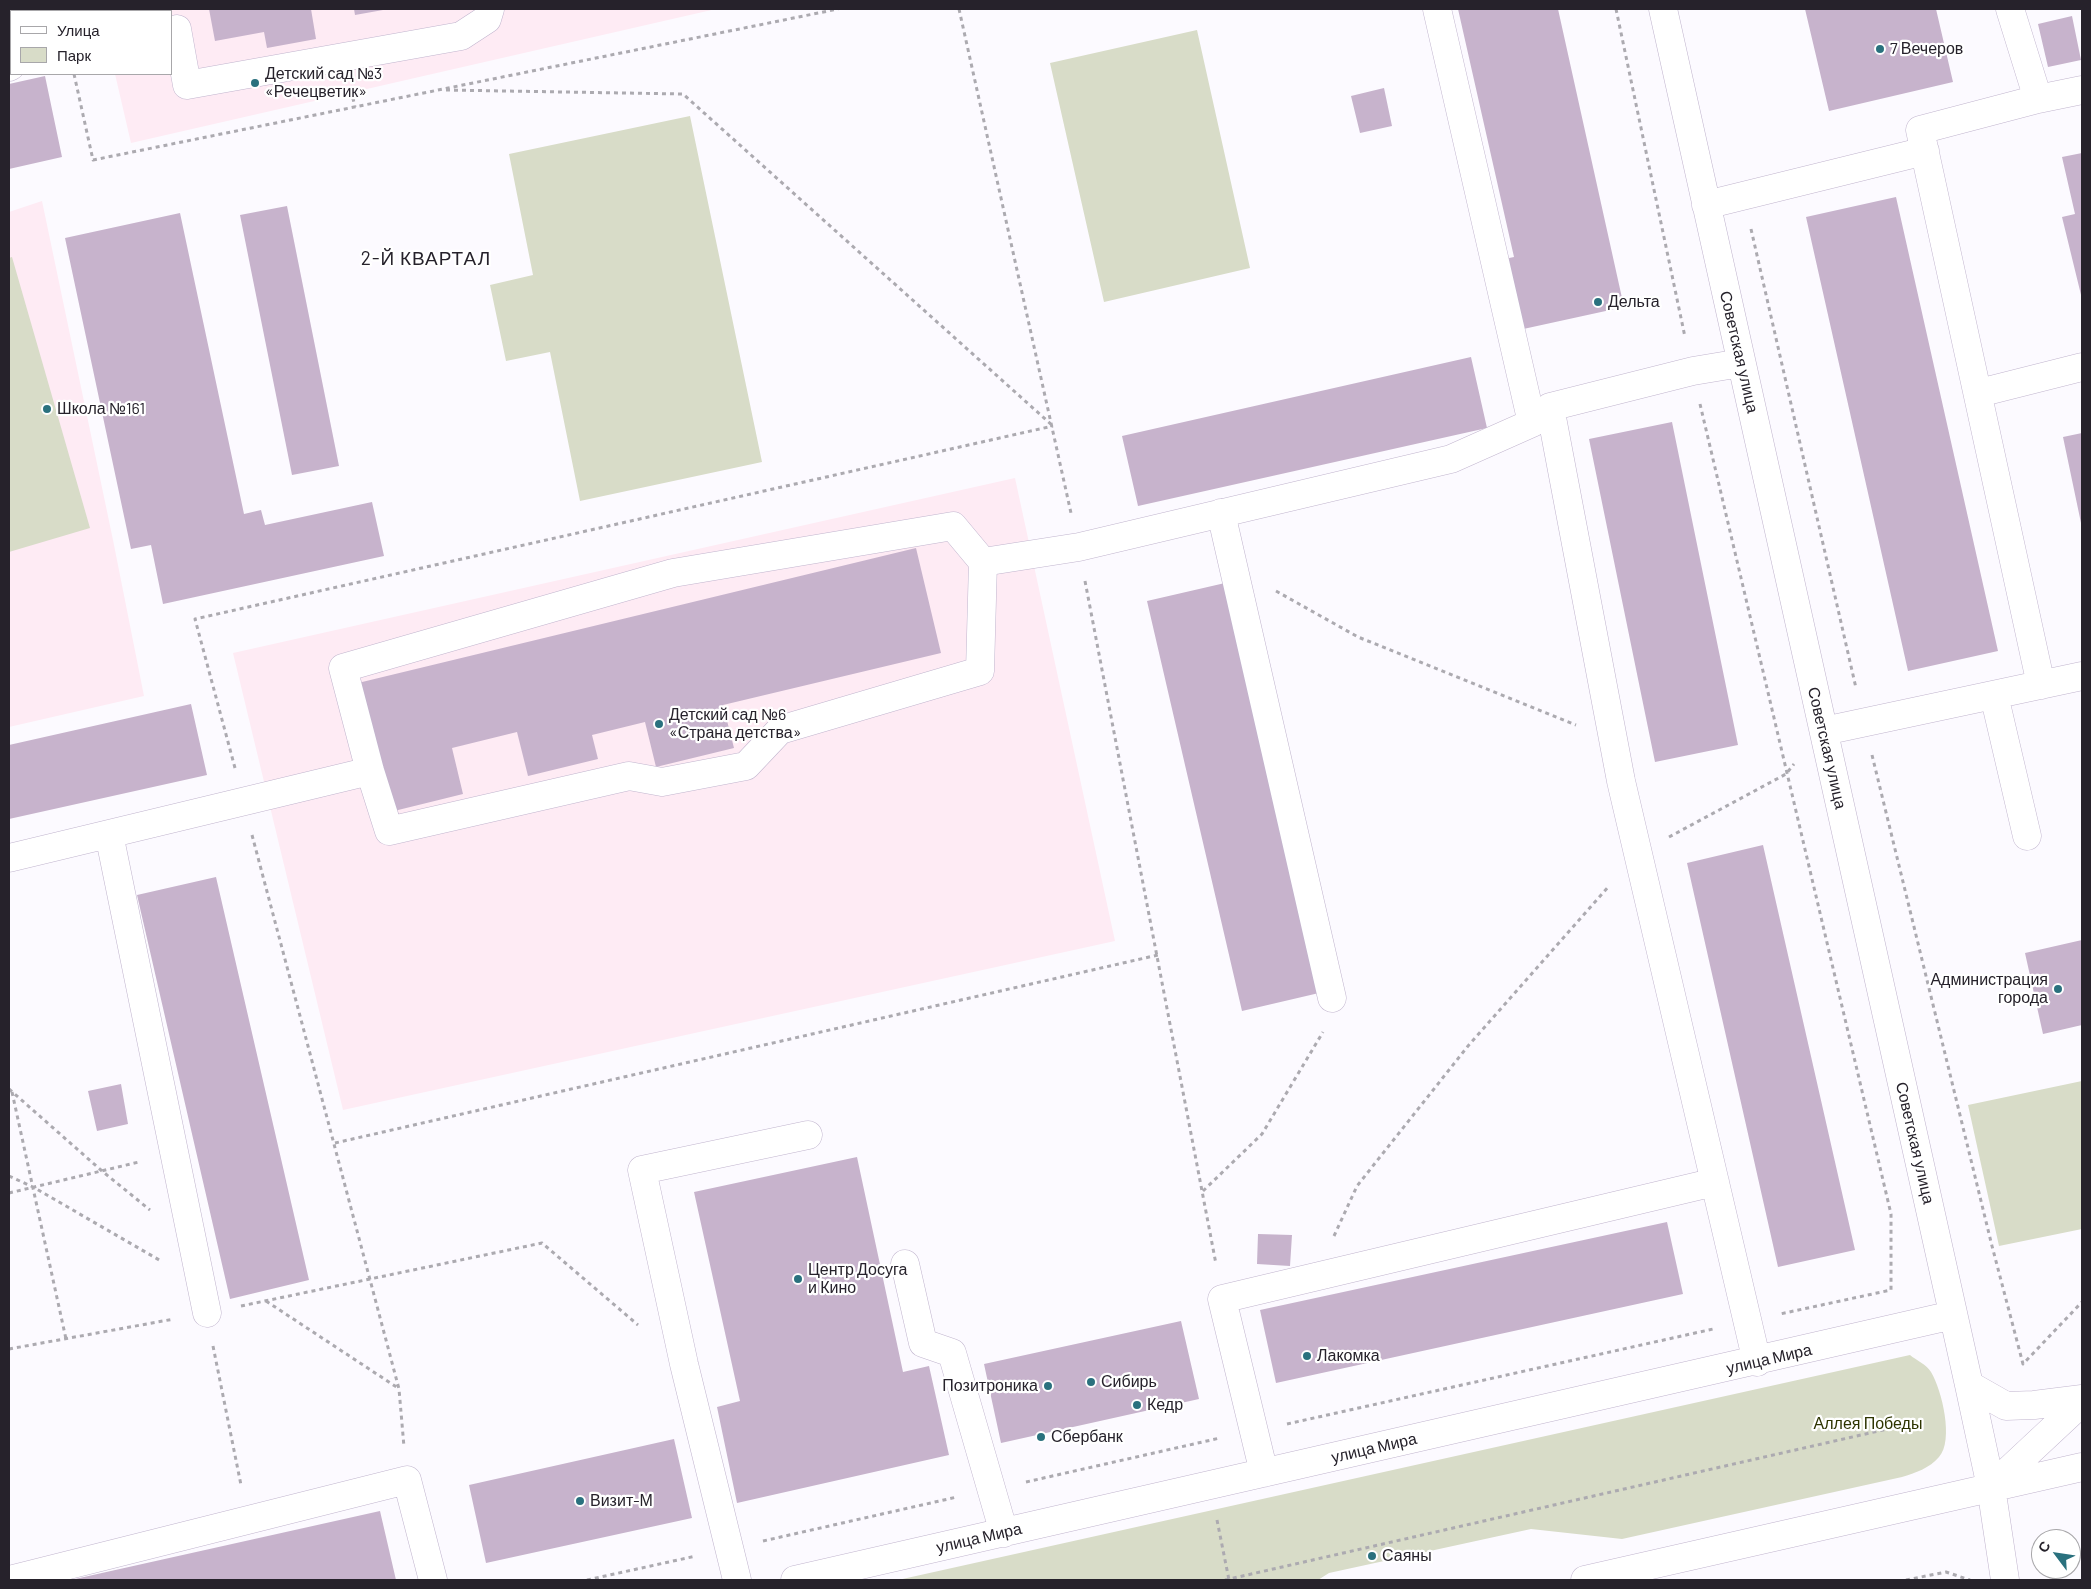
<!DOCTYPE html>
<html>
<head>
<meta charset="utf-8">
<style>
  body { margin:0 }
  #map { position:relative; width:2091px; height:1589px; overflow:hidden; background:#fcfaff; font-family:Barlow,sans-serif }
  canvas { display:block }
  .frame { position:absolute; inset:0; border:10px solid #26222b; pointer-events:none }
  .legend { position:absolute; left:10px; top:10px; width:162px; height:65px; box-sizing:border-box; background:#fff; border:1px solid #a8a7aa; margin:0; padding:6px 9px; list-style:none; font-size:15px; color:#26222b }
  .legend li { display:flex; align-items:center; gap:10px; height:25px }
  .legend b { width:25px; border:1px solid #a8a7aa }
  .north { position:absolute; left:2031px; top:1529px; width:50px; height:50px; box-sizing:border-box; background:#fff; border:1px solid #a8a7aa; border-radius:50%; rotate:301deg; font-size:14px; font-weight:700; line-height:20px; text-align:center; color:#26222b }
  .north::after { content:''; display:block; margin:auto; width:18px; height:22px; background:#2a717e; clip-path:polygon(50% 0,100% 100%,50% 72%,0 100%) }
</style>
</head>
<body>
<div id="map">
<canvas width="2091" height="1589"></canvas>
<div class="frame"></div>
<ul class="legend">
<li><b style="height:6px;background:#fff"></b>Улица</li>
<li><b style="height:14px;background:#d8dcc8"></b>Парк</li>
</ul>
<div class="north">С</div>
</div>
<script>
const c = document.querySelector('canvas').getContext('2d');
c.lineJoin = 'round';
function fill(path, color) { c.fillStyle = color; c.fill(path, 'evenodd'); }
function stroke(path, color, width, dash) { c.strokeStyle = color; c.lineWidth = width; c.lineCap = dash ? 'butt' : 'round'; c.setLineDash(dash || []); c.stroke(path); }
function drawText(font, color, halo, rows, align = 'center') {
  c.font = font + ' Barlow,sans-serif'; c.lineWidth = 4.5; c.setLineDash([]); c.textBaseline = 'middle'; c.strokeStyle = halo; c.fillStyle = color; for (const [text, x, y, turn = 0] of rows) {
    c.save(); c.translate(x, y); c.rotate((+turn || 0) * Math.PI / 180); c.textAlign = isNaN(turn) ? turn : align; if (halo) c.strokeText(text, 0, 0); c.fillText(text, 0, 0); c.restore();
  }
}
const education = new Path2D(`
  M101,9H716L131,143L115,74H171V11H101Z
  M42,201L113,540L144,696L9,727V212Z
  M1015,478L1115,941L343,1110L233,653Z`);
const green = new Path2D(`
  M1197,30L1250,268L1104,302L1050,63Z
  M690,116L762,462L580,501L550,352L506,361L490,285L533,275L509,154Z
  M12,257L90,528L9,552V258Z
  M2082,1081V1229L1999,1246L1968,1105Z
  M1910,1355C1916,1360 1927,1365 1931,1372C1942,1390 1954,1441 1939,1457C1930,1468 1915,1473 1902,1477L1622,1539L1531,1529L1329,1573L1318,1580H898Z`);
const building = new Path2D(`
  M209,9H311L316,39L267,48L264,32L215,41Z
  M354,9H383V10L355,15Z
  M1458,9H1558L1624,307L1505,333L1490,262L1514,257Z
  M1805,9H1936L1953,82L1829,111Z
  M2072,16L2081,60L2048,67L2038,24Z
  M45,76L62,157L9,169V84Z
  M1384,88L1392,126L1360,133L1351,96Z
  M2082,153V299L2062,217L2075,214L2062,157Z
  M1896,197L1998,651L1908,671L1806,217Z
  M287,206L339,466L292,475L240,215Z
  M180,213L244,514L261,510L265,525L372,502L384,556L163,604L151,545L131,549L65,238Z
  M1471,357L1487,428L1138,506L1122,436Z
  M1672,422L1738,745L1655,762L1589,439Z
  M2082,433V523H2081L2063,437Z
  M916,548L941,653L723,705L734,748L656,767L645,722L592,735L598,759L528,776L517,732L452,748L463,794L390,812L358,683Z
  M1225,583L1319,993L1242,1011L1147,601Z
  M191,704L207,775L9,819V745Z
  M1763,845L1855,1250L1778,1267L1687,863Z
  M216,877L309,1280L230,1299L137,895Z
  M2082,940V1025L2043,1034L2025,953Z
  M121,1084L128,1124L97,1131L88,1091Z
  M857,1157L903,1372L929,1366L949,1455L737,1503L717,1407L740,1401L694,1192Z
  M1667,1222L1683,1294L1276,1383L1260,1310Z
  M1258,1234L1292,1235L1290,1266L1257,1264Z
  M1181,1321L1199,1399L1001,1443L984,1364Z
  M674,1439L692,1518L486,1563L469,1485Z
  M380,1511L396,1580H75V1579Z`);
const path = new Path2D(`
  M60,9V11
  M959,9L1071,513
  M1616,9L1685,337
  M74,74L93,160L838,9
  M351,90L355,107
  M446,90L683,94L1053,426
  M1751,229L1856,688
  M1700,404L1891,1214V1290L1780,1314
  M1085,581L1216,1264
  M1276,591L1358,637L1576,725
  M1872,755L1992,1246L2023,1364L2082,1302
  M235,768L195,619L1053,426
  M252,835L399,1389L404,1447
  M1669,837L1786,774L1794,764
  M9,1089L102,1171L150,1210
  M12,1092L66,1339
  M335,1143L1158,955
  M9,1176L33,1187L161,1261
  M1203,1191L1262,1134L1323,1032
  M9,1193L139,1162
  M1334,1236L1357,1186L1468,1046L1609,886
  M266,1301L398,1388
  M241,1306L542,1243L638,1325
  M213,1346L241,1485
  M9,1349L174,1319
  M1287,1424L1713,1329
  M1026,1482L1220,1438
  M1217,1520L1229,1580
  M763,1541L957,1497
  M587,1580L696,1556
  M1225,1580L1918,1422
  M1906,1580L1946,1572L1970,1580`);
const minor = new Path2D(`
  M1437,9L1532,423
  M1663,9L1969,1385L1991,1487L2005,1580
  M2010,9L2038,99L2082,90
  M177,29L187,85L461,36L487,19L490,9
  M9,67L11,66
  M2038,99L1920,130L2041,685
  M1706,205L1925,151
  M1979,393L2082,367
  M1550,407L1693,371L1741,363
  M1221,513L1332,998
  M983,562L953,526L673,573L343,668L370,771L389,831L629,776L662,782L746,766L780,730L980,671L983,562L1079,547L1451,459L1532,423L1550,407L1621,781L1757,1362
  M1994,695L2027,836
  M1824,731L2082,676
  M109,834L207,1313
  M9,858L370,771
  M905,1264L923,1343L952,1353L1004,1533
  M1969,1385L2006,1406L2034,1405L2082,1399
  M1264,1473L1222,1299L1715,1182
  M1991,1487L2082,1402
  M9,1580L407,1480L433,1580
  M737,1580L684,1364L642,1170L808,1135
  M795,1580L1953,1315
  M1585,1580L2082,1467`);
const markers = [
  [1880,49,5,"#2a717e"],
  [255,83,5,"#2a717e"],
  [1598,302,5,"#2a717e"],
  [47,409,5,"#2a717e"],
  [659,724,5,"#2a717e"],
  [2058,989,5,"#2a717e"],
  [798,1279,5,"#2a717e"],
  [1307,1356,5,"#2a717e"],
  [1091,1382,5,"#2a717e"],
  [1048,1386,5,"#2a717e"],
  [1137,1405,5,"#2a717e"],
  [1041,1437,5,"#2a717e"],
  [580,1501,5,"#2a717e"],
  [1372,1556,5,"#2a717e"]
];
const poiNames = [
  ["7 Вечеров",1890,49],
  ["Детский сад №3",265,74],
  ["«Речецветик»",265,92],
  ["Дельта",1608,302],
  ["Школа №161",57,409],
  ["Детский сад №6",669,715],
  ["«Страна детства»",669,733],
  ["Администрация",2048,980,"right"],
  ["города",2048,998,"right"],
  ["Центр Досуга",808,1270],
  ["и Кино",808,1288],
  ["Лакомка",1317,1356],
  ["Сибирь",1101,1382],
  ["Позитроника",1038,1386,"right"],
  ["Кедр",1147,1405],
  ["Сбербанк",1051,1437],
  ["Визит-М",590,1501],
  ["Саяны",1382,1556]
];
const streetNames = [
  ["Советская улица",1739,352,77],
  ["Советская улица",1827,748,77],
  ["Советская улица",1915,1143,77],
  ["улица Мира",1769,1359,-13],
  ["улица Мира",1374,1448,-13],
  ["улица Мира",979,1538,-13]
];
const parkNames = [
  ["Аллея Победы",1868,1424]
];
const quarterNames = [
  ["2-Й КВАРТАЛ",426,259]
];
fill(education, '#feebf4');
fill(green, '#d8dcc8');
fill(building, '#c7b3cc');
stroke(minor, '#c1b5ce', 29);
stroke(path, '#acaab0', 3, [4, 4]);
stroke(minor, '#fff', 28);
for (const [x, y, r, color] of markers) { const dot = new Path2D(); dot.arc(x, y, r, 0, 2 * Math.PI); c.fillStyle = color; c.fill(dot); stroke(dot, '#fff', 2); }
drawText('16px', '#26222b', '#fff', poiNames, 'left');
drawText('16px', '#26222b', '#fff', streetNames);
drawText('16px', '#2d3400', '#fff', parkNames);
c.letterSpacing = '1px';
drawText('19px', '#26222b', '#fff', quarterNames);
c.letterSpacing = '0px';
</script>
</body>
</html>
